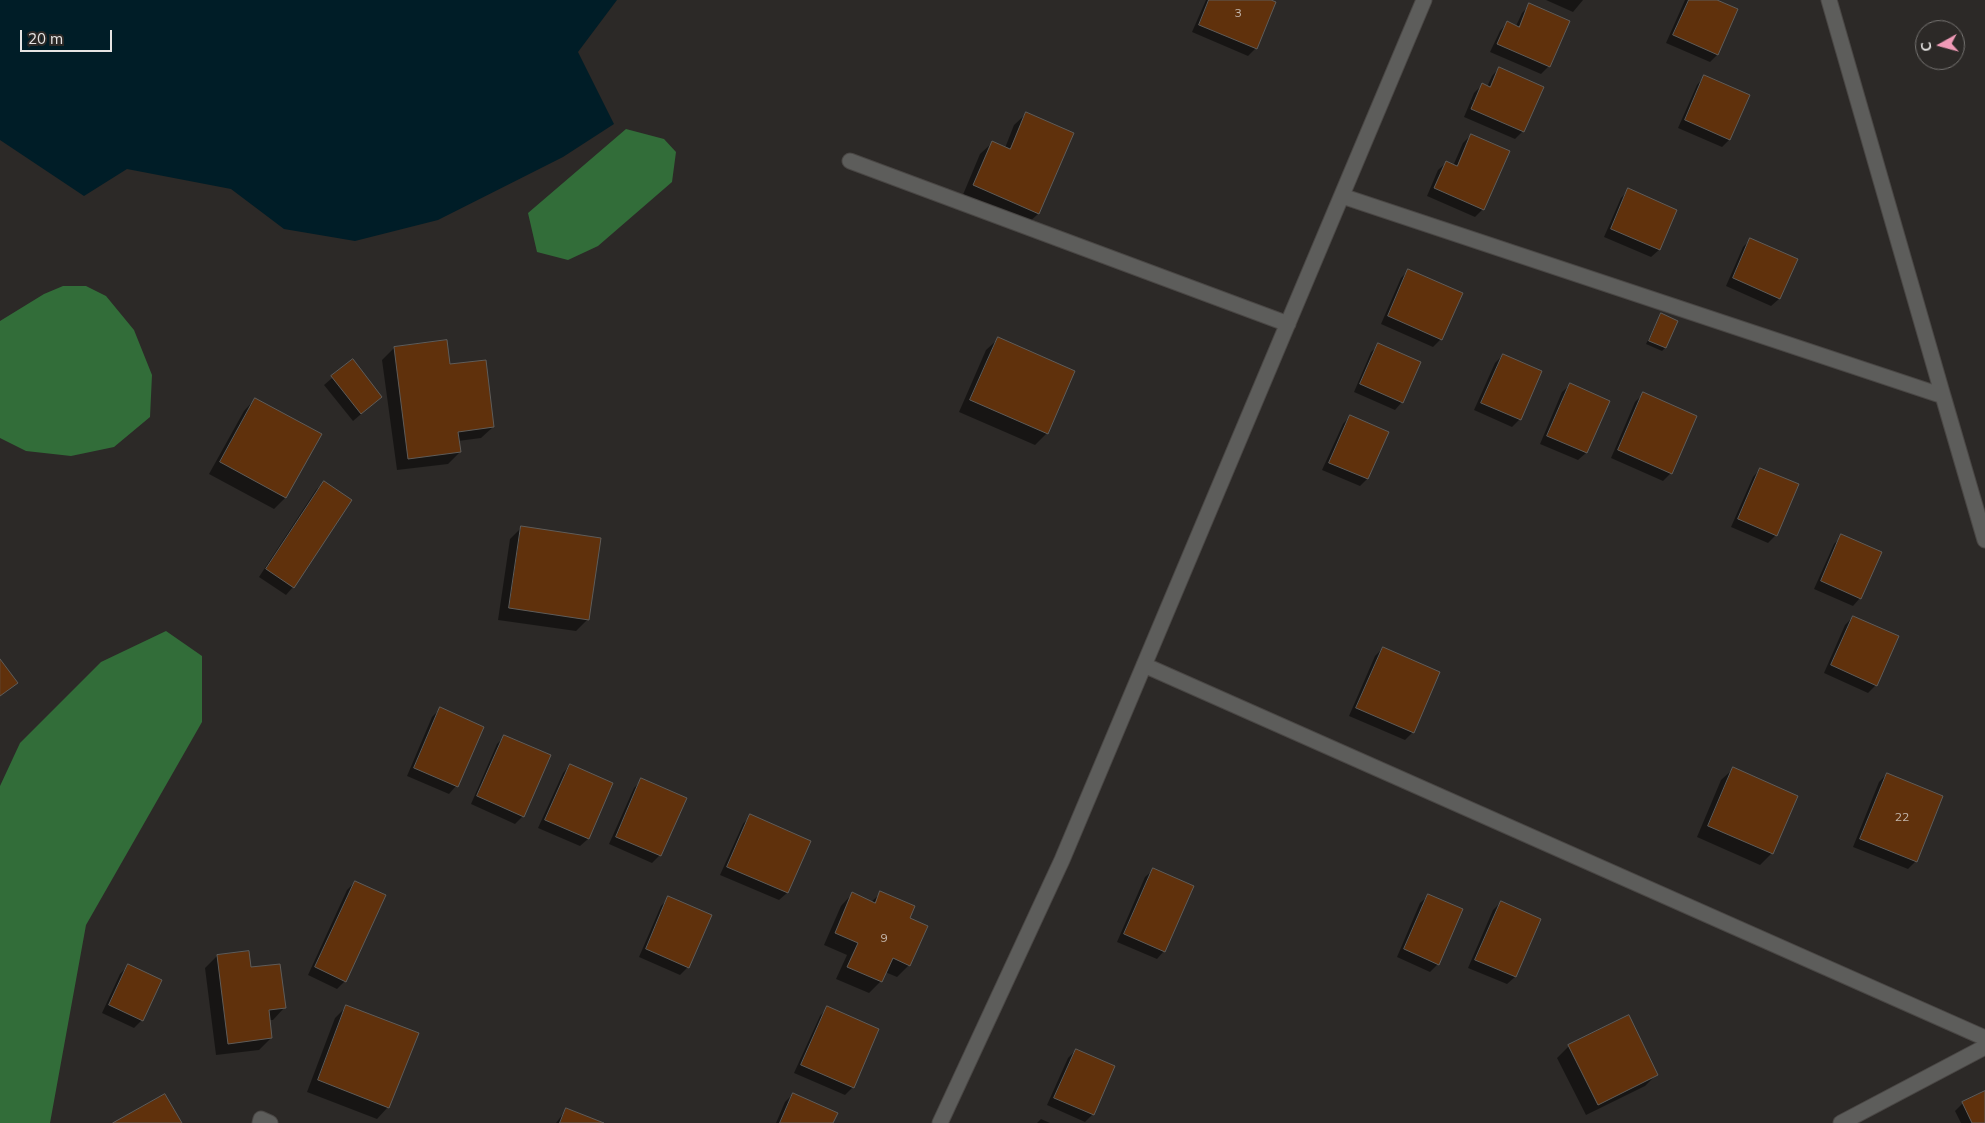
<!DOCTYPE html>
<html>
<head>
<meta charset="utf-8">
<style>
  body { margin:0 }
  #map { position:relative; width:1985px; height:1123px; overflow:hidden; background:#2c2927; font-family:Mulish,sans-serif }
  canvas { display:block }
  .north { position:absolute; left:1915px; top:20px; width:50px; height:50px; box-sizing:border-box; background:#2c2927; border:1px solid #767472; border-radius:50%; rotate:263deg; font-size:14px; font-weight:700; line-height:20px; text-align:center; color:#e6e4e3 }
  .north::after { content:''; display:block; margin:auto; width:18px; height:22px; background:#f09ab7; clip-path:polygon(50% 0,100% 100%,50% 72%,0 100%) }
  .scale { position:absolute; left:20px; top:30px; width:92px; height:22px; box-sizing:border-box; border:2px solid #e6e4e3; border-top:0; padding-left:6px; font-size:15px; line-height:18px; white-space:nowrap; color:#e6e4e3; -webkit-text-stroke:4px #2c2927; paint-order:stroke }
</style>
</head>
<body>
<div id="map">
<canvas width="1985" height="1123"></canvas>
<div class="north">С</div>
<div class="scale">20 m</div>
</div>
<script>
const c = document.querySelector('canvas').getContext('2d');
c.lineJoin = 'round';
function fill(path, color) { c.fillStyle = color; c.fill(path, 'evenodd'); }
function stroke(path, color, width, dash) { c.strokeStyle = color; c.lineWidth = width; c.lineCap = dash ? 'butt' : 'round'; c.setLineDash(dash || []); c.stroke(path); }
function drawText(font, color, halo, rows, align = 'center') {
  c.font = font + ' Mulish,sans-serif'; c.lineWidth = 5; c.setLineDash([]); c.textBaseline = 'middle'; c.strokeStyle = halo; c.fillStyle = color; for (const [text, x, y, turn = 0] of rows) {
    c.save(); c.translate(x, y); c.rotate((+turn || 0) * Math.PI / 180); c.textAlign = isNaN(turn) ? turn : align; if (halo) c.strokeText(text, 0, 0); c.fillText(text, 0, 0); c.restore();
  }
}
const forest = new Path2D(`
  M626,129L664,139L676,152L672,182L598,246L568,260L537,252L528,213Z
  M63,286H86L106,296L134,330L152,375L150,417L114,447L71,456L26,451L0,438V321L44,294Z
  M166,631L202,656V722L86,925L50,1123H0V786L20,743L101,662Z`);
const water = new Path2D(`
  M0,0H617L578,52L614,124L563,157L438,220L355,241L284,229L231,189L127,169L84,196L0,140Z`);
const shadow = new Path2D(`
  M1206,0H1268L1256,48L1248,56L1192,32Z
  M1546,0H1583L1573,12Z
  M1685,0H1714L1717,55L1710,62L1666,43Z
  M1530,5L1549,66L1541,74L1490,52L1500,31L1507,23L1516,26L1522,13Z
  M1499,68L1523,131L1515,139L1464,117L1474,93L1482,85L1487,87L1492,76Z
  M1704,77L1729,140L1722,147L1678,128L1697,85Z
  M1026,114L1073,134L1038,214L1026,225L962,197L980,154L992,143L1005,148L1014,125Z
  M1471,135L1483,209L1475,217L1427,196L1438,170L1446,163L1453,166L1463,143Z
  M1629,190L1676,211L1659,250L1651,257L1604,237L1621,198Z
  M1751,239L1797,259L1779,299L1771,306L1726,286L1743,247Z
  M1409,270L1441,339L1433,347L1381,324L1401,278Z
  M1661,315L1665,348L1662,351L1646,344Z
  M998,339L1073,372L1047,433L1035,445L959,412L986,350Z
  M1379,345L1402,402L1395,410L1354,392L1371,352Z
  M394,348L448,366L493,427L481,438L458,441L460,452L448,464L397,470L382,360Z
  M1503,355L1520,419L1512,427L1474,410L1495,363Z
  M353,360L381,397L353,421L324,385Z
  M1570,385L1608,401L1586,453L1578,460L1540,444L1562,392Z
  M1643,394L1671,473L1663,481L1611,458L1635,402Z
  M255,399L285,498L274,509L209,474L244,411Z
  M1350,416L1367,479L1360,486L1322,470L1343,424Z
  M1760,469L1776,535L1768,543L1731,527L1753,477Z
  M324,482L293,587L286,595L259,577L316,490Z
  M522,527L588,619L576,631L498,620L510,539Z
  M1842,536L1860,598L1853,606L1814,589L1834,544Z
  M1853,617L1876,685L1868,693L1824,673L1845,625Z
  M1383,648L1413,732L1405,740L1349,716L1375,656Z
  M440,709L456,786L449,794L407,776L432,717Z
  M505,736L523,816L515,824L471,804L497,744Z
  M570,765L612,783L588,839L580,846L538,828L563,773Z
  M1733,769L1772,853L1760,865L1697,837L1721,780Z
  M1887,774L1916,861L1908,869L1853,847L1879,782Z
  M642,780L660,855L652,863L609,844L634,788Z
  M750,816L809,842L787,893L779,900L720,875L743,824Z
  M1153,870L1164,951L1157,959L1117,942L1145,877Z
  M355,882L385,896L345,981L337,989L308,975L347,890Z
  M881,893L908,918L926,926L909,965L897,977L885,972L881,981L869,993L836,979L847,955L824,945L841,906L852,894L871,902Z
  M1428,896L1438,964L1430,972L1397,957L1420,903Z
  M669,898L688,967L680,975L639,957L661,906Z
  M1501,902L1540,919L1515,977L1507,984L1468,968L1493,910Z
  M217,956L250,969L284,1008L273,1020H269L271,1038L259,1050L216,1055L205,968Z
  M128,966L142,1020L134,1028L102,1013L120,974Z
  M347,1006L388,1107L377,1119L307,1092L335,1018Z
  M827,1008L853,1087L845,1095L794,1073L820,1016Z
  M1569,1046L1656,1075L1645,1086L1586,1115L1557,1058Z
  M1076,1050L1093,1114L1085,1122L1047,1105L1068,1058Z
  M1985,1092V1123H1961L1955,1111L1963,1103Z
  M793,1094L832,1123H776L785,1102Z
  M566,1110L600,1123H556Z
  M1041,1119L1050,1123H1037Z`);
const building = new Path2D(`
  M1209,0H1271L1276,2L1257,49L1199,25Z
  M1689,0H1717L1738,9L1718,55L1673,35Z
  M1529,3L1570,21L1550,67L1497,44L1507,21L1519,27Z
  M1499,67L1544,87L1524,132L1471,109L1482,83L1490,87Z
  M1704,75L1750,95L1730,140L1685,120Z
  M1026,112L1074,133L1039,214L973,185L992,141L1010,149Z
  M1471,134L1510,151L1484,210L1434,188L1446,161L1457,166Z
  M1628,188L1677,210L1660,250L1611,229Z
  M1750,238L1798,259L1780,299L1733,278Z
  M1408,269L1463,293L1442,340L1388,316Z
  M1661,313L1678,321L1666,348L1649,341Z
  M998,337L1075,371L1048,434L970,400Z
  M447,340L450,364L486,360L494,427L458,432L461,452L408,459L394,347Z
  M1378,343L1421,362L1403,403L1360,384Z
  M1503,354L1542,371L1521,420L1481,403Z
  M353,359L382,397L361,414L331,376Z
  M1570,383L1610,401L1587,453L1547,436Z
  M1643,392L1697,416L1672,474L1618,450Z
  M255,398L322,434L286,498L220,462Z
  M1350,415L1389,432L1368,479L1329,463Z
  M1760,468L1799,484L1777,536L1738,519Z
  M324,481L352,500L294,588L266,569Z
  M521,526L601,538L589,620L509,608Z
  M1841,534L1882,552L1861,599L1821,581Z
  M1853,616L1899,636L1877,686L1831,665Z
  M1383,647L1440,672L1414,733L1356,708Z
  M0,659L18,683L0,696Z
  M440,707L484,727L458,787L414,768Z
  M504,735L551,755L524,817L477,796Z
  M570,764L613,783L589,839L545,820Z
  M1733,767L1798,796L1773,854L1708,826Z
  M1887,773L1943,796L1917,862L1860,839Z
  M641,778L687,798L661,856L616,837Z
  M750,814L811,841L788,893L727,867Z
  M1153,868L1194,886L1165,952L1124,934Z
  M355,881L386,895L346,982L315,967Z
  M880,891L915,906L910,918L928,926L910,966L893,958L882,982L847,967L858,943L835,933L852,892L875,903Z
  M1428,894L1463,909L1439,965L1404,949Z
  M668,896L712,915L689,968L646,949Z
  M1501,901L1541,919L1516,977L1475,960Z
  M249,951L251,967L280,964L286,1008L269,1010L272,1038L228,1044L217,955Z
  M128,964L162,980L143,1021L109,1005Z
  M346,1005L419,1033L389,1108L318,1080Z
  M827,1006L879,1029L854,1088L801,1065Z
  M1629,1015L1658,1075L1598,1105L1568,1045Z
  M1076,1049L1115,1066L1094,1115L1054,1098Z
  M1985,1091V1123H1972L1962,1102Z
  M793,1093L838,1113L833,1123H780Z
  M165,1094L182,1123H113Z
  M566,1108L604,1123H560Z`);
const street = new Path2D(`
  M1829,0L1943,396
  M850,161L1288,324
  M1342,196L1943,396L1985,540
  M1144,665L1985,1038
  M260,1123L261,1119L270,1123
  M940,1123L1062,860L1424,0
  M1841,1123L1985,1047`);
const numberNames = [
  ["3",1238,13],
  ["22",1902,817],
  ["9",884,938]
];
fill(forest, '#326d39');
fill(water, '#001d27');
fill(shadow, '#0007');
fill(building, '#60310c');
stroke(building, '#5f5c59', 1);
stroke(street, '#4a4745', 17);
stroke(street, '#5d5d5b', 15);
drawText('12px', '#c4b7ad', null, numberNames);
</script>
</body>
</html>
